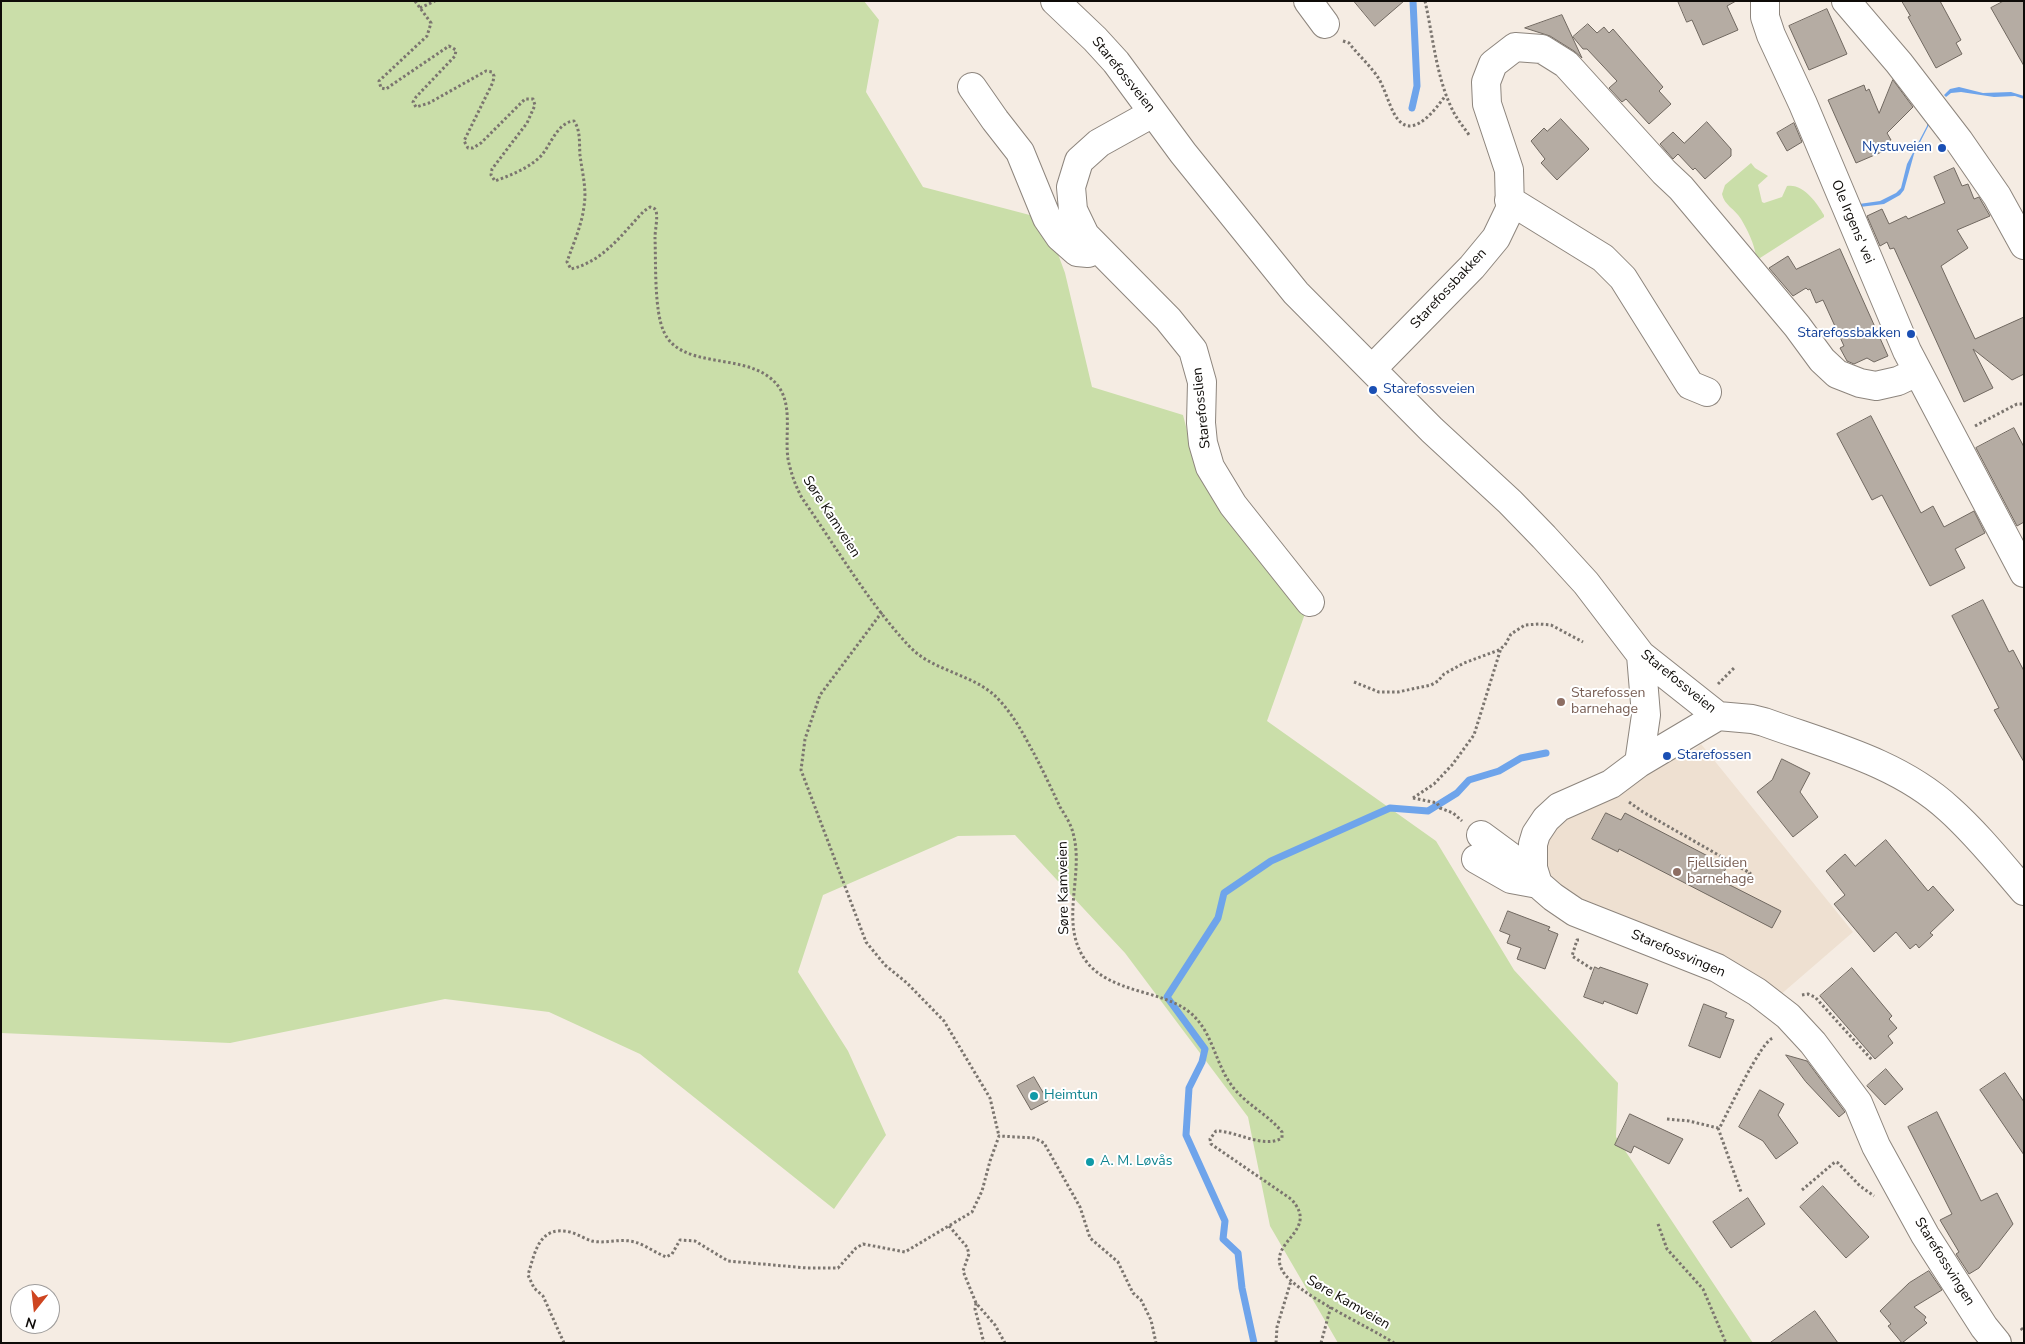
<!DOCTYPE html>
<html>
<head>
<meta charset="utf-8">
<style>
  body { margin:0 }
  #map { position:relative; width:2025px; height:1344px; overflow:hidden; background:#f5ece3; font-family:"Nunito Sans",sans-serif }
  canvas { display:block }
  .frame { position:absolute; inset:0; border:2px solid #0e0b08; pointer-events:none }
  .north { position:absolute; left:10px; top:1284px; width:50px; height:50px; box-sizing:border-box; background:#fff; border:1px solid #9f9d9c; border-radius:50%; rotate:196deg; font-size:14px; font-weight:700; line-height:20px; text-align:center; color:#0e0b08 }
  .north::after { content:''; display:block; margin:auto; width:18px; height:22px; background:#ce4520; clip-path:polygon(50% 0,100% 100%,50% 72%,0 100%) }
</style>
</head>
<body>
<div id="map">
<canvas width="2025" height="1344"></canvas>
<div class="frame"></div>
<div class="north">N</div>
</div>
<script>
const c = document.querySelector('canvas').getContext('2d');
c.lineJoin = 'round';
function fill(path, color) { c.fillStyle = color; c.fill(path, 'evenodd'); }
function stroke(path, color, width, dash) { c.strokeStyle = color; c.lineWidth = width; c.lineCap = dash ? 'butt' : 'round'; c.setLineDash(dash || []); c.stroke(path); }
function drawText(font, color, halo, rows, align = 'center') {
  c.font = font + ' "Nunito Sans",sans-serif'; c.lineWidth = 4; c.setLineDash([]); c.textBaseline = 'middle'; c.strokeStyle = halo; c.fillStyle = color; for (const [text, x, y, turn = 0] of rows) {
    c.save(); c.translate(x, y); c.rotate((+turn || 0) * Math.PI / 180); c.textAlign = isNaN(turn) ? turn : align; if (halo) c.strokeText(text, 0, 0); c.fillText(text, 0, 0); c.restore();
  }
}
const built = new Path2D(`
  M1701,744L1853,932L1779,996L1590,908L1553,881L1546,863V846L1550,834L1563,818L1669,759L1690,753Z`);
const green = new Path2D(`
  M1,1H864L879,20L866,92L923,187L1045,219L1065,273L1092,387L1183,415L1193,454L1307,608L1267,721L1436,841L1514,970L1618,1083L1616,1137L1753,1343H1338L1270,1226L1248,1117L1125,953L1015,835L958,836L823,895L798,972L848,1051L886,1135L834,1209L640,1054L549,1012L445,999L230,1043L1,1033Z
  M1751,163L1755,168L1768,176L1758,185L1762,202L1764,203L1782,197L1787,186C1803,183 1817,203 1824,215V217L1760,258L1756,256C1754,243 1748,231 1741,219C1735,209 1724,205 1722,194L1725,185Z`);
const water = new Path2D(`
  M1959,87L1983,93L2011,92L2024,96V99L2015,96L1994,97L1961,92L1951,93L1946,97L1944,95L1950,89Z
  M1927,117H1933L1914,154L1904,190L1900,195L1884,204L1860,207L1859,204L1880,201L1896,193L1901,188L1907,164L1927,126Z`);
const stream = new Path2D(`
  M1412,108L1417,86L1413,1
  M1254,1343L1242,1288L1238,1253L1223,1239L1225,1221L1186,1135L1189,1088L1202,1062L1205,1049L1167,997L1218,918L1224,893L1271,861L1390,808L1428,811L1457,793L1469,780L1499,771L1521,758L1546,753`);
const building = new Path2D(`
  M1354,1H1404L1375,26Z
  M1678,1H1736L1727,6L1738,30L1703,45L1692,20L1687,22Z
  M1902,1H1940L1961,40L1956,43L1962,54L1936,68L1908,17L1910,16Z
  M2004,1H2024V66L1991,8Z
  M1827,9L1847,54L1809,70L1789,26Z
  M1562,15L1582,58L1574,51L1550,36L1525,28Z
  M1588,24L1597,33L1604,27L1609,33L1613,29L1663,87L1659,91L1671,104L1649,124L1626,99L1622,102L1609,88L1617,81L1587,49H1583L1573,37Z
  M1893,80L1913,107L1887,133L1891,140L1888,141L1891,148L1856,163L1828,100L1864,85L1866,91L1869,89L1879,113Z
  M1561,119L1589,149L1557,180L1541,163L1545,159L1531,141L1544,128L1547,131Z
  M1707,122L1731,149V156L1705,179L1695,168L1693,170L1678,154L1673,159L1660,144L1673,132L1684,143Z
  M1794,123L1802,142L1787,151L1777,133Z
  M1954,168L1962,186L1968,184L1974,199L1979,197L1990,216L1957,230L1968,248L1941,266L1957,301L1975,339L2024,317V374L2012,380L1973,349L1993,388L1964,402L1894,248L1890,249L1887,242L1880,246L1867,216L1882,209L1889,224L1906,216L1908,219L1945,203L1934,177Z
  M1840,249L1888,356L1874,362L1867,358L1854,364L1847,361L1840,348L1844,346L1823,300L1816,303L1810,289L1808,290L1806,288L1793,296L1769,268L1788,256L1796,269Z
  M1871,416L1921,513L1933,506L1944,527L1974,511L1985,533L1955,549L1965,568L1930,586L1882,495L1872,500L1837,434Z
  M2014,428L2024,447V522L2017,526L1976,448Z
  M1983,600L2009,652L2013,650L2024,671V762L1994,710L1999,708L1952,616Z
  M1782,759L1810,773L1800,792L1818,817L1793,837L1757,792L1772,780Z
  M1606,813L1621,820L1625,813L1727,866L1720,880L1781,911L1772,928L1619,849L1618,852L1592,839Z
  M1886,840L1928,891L1933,886L1954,910L1930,933L1933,935L1919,948L1916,944L1910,949L1896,932L1874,952L1834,904L1845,895L1826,871L1845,854L1855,866Z
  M1508,911L1550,927L1548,930L1558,934L1545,969L1517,959L1521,948L1507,943L1510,935L1500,931Z
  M1595,967L1599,969L1600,967L1648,984L1637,1014L1604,1001L1603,1004L1584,997Z
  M1852,968L1892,1016L1889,1019L1897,1028L1888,1036L1893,1043L1875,1059L1820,996Z
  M1704,1004L1727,1013L1725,1017L1734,1020L1720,1058L1689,1046Z
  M1786,1055L1807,1061L1845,1112L1839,1117L1806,1082Z
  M1886,1069L1903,1089L1885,1105L1867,1086Z
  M2005,1073L2024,1102V1155L1980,1090Z
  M1034,1077L1048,1101L1031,1110L1017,1086Z
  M1760,1090L1784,1104L1778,1115L1798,1143L1776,1159L1763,1141L1739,1127Z
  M1937,1112L1981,1201L1997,1193L2013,1224L1979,1268L1969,1274L1956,1254L1959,1252L1940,1220L1952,1214L1908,1127Z
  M1630,1114L1683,1139L1669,1164L1634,1146L1631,1153L1615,1145Z
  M1823,1186L1869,1237L1846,1258L1800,1207Z
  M1748,1198L1765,1224L1731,1248L1713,1222Z
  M1929,1271L1942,1290L1914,1307L1926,1317L1924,1320L1927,1323L1902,1343L1888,1326L1891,1324L1880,1311L1909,1283Z
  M1815,1311L1838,1343H1770Z`);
const path = new Path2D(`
  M415,1L431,23L427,36L379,81L381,88L386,89L393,84L449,46L456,50L455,56L416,97L413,102L416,107L429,103L486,71L492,72L494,76L493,82L464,141L468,148H473L481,143L525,99H533L535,105L527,123L492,169L491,175L495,181C511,175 527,169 540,157C550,147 557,122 574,121C581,131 579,144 580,155C582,172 587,189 584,206C582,225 573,244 567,262L571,269C604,261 622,234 644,211L650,207C653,208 655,208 656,211C658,218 655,230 655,238C656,263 654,311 664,332C680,368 739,354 769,377C796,397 784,430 788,459C791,473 795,485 802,498C836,547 868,602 909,646C931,670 968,673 993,694C1009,708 1022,731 1032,750C1042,768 1051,788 1060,807C1065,815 1071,824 1073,833C1085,875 1058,923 1086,961C1110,993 1161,990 1188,1011C1212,1029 1214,1060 1230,1083C1244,1104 1267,1113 1282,1132V1138C1263,1149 1237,1131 1216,1131L1210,1139L1211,1144L1291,1199C1321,1231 1267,1241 1282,1270C1294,1293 1368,1326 1394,1343
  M1425,1C1433,36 1436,76 1452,109C1456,118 1463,126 1469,135
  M420,8L435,1
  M1343,41L1349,43C1358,55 1371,66 1379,79C1384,88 1387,98 1391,107C1407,147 1432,114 1446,95
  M1975,426L2017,404H2024
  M882,612L820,695L805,739L801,770L866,942L885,965L907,983L944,1021L990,1098L999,1136
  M1354,682L1379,692H1398L1431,685L1438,681L1444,674L1464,663L1499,650L1505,645L1511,634L1525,625L1539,624L1551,625L1583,642
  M1718,684L1734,668
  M1413,798L1434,784L1452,765L1474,735L1501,648
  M1413,798L1437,803L1440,808L1453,813L1462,821
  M1629,802L1643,812L1750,873L1742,885
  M1579,940H1577L1572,956L1592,969
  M1802,995L1808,994L1815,997L1872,1060
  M1667,1119L1689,1121L1718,1128L1720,1127C1728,1112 1761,1041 1773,1038
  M1718,1128L1741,1192
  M1802,1190L1835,1162L1838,1163L1860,1186L1874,1196
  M1658,1224L1667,1249L1703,1289L1726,1343
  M949,1226L967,1247L969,1254L963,1271L976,1303L995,1325L1005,1343
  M976,1303L975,1309L984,1343
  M2021,1328L2024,1332
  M564,1343L543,1296L534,1288L528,1275C535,1252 539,1225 570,1232C578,1234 585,1239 592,1241C606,1244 620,1238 635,1242C645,1245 656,1253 666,1257L672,1254L680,1240L695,1241L728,1261L807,1268H838L856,1248L863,1244L905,1252L972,1212L982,1191L990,1161L999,1136L1034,1138L1044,1143L1080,1207L1090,1238L1118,1262L1133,1293L1141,1300L1151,1320L1156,1343
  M1276,1343L1277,1327L1291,1281
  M1321,1343L1331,1306`);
const minor = new Path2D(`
  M1055,1L1095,39L1116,62L1183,153L1296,293L1432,430L1510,502L1544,537L1586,583L1641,655L1718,716L1752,719L1764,722C1827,745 1898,762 1949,809C1976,833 2000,863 2024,891
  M1308,1L1325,24
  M1765,1V17L1771,35L1803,104L1907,351L2024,573
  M1846,1L1899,63L1959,141L1997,196L2024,245
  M972,87L995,120L1020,152L1047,218L1060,237L1077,252L1088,253L1098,249
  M1153,113L1099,143L1079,161L1071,187L1073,210L1085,235L1168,319L1193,350L1202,382L1201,423L1203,443L1210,467L1233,505L1310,602
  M1509,200L1603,258L1623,278L1690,385L1707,392
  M1372,369L1472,267L1496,238L1510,209L1509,170L1487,104L1486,82L1493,64L1515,47L1542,49L1566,64L1664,172L1681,188L1797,326L1822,360L1837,374L1860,383L1876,386L1898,381L1917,372
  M1718,716L1639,763L1611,784L1559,807L1546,819L1536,834L1533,844V868L1538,884L1553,897L1575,912L1717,968L1757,992L1788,1016L1813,1043L1858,1103L1876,1146L1925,1235L1984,1327L1997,1343
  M1639,763L1646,715L1641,655
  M1481,835L1515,860L1533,859
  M1476,859L1511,879L1538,884`);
const markers = [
  [1942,148,5,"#1a4fb4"],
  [1911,334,5,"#1a4fb4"],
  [1373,390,5,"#1a4fb4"],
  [1561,702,5,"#8d6e63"],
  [1667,756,5,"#1a4fb4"],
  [1677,872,5,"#8d6e63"],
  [1034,1096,5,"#0f9aa8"],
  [1090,1162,5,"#0f9aa8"]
];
const streetNames = [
  ["Starefossveien",1123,75,51],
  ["Ole Irgens' vei",1852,222,67],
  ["Starefossbakken",1449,289,-47],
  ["Starefosslien",1202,408,-96],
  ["Søre Kamveien",831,517,57],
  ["Starefossveien",1678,682,39],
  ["Søre Kamveien",1064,888,-91],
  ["Starefossvingen",1678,954,23],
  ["Starefossvingen",1944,1262,58],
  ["Søre Kamveien",1348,1303,30]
];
const transitNames = [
  ["Nystuveien",1932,148],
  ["Starefossbakken",1901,334],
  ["Starefossveien",1383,390,"left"],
  ["Starefossen",1677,756,"left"]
];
const educationNames = [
  ["Starefossen",1571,694],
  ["barnehage",1571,710],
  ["Fjellsiden",1687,864],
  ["barnehage",1687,880]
];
const cultureNames = [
  ["Heimtun",1044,1096],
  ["A. M. Løvås",1100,1162]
];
fill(built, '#eee0d1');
fill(green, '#cadea9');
fill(water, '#6ea4eb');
stroke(stream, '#6ea4eb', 7);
fill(building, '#b5aca3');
stroke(building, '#706860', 1);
stroke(minor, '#8d857d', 30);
stroke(path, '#7b756f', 3, [2.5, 2.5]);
stroke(minor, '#fff', 28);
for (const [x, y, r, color] of markers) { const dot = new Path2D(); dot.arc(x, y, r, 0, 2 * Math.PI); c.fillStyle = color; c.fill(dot); stroke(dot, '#fff', 2); }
drawText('14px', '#0e0b08', '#fff', streetNames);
drawText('14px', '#164399', '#fff', transitNames, 'right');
drawText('14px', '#785e54', '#fff', educationNames, 'left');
drawText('14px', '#0d838f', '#fff', cultureNames, 'left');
</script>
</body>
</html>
